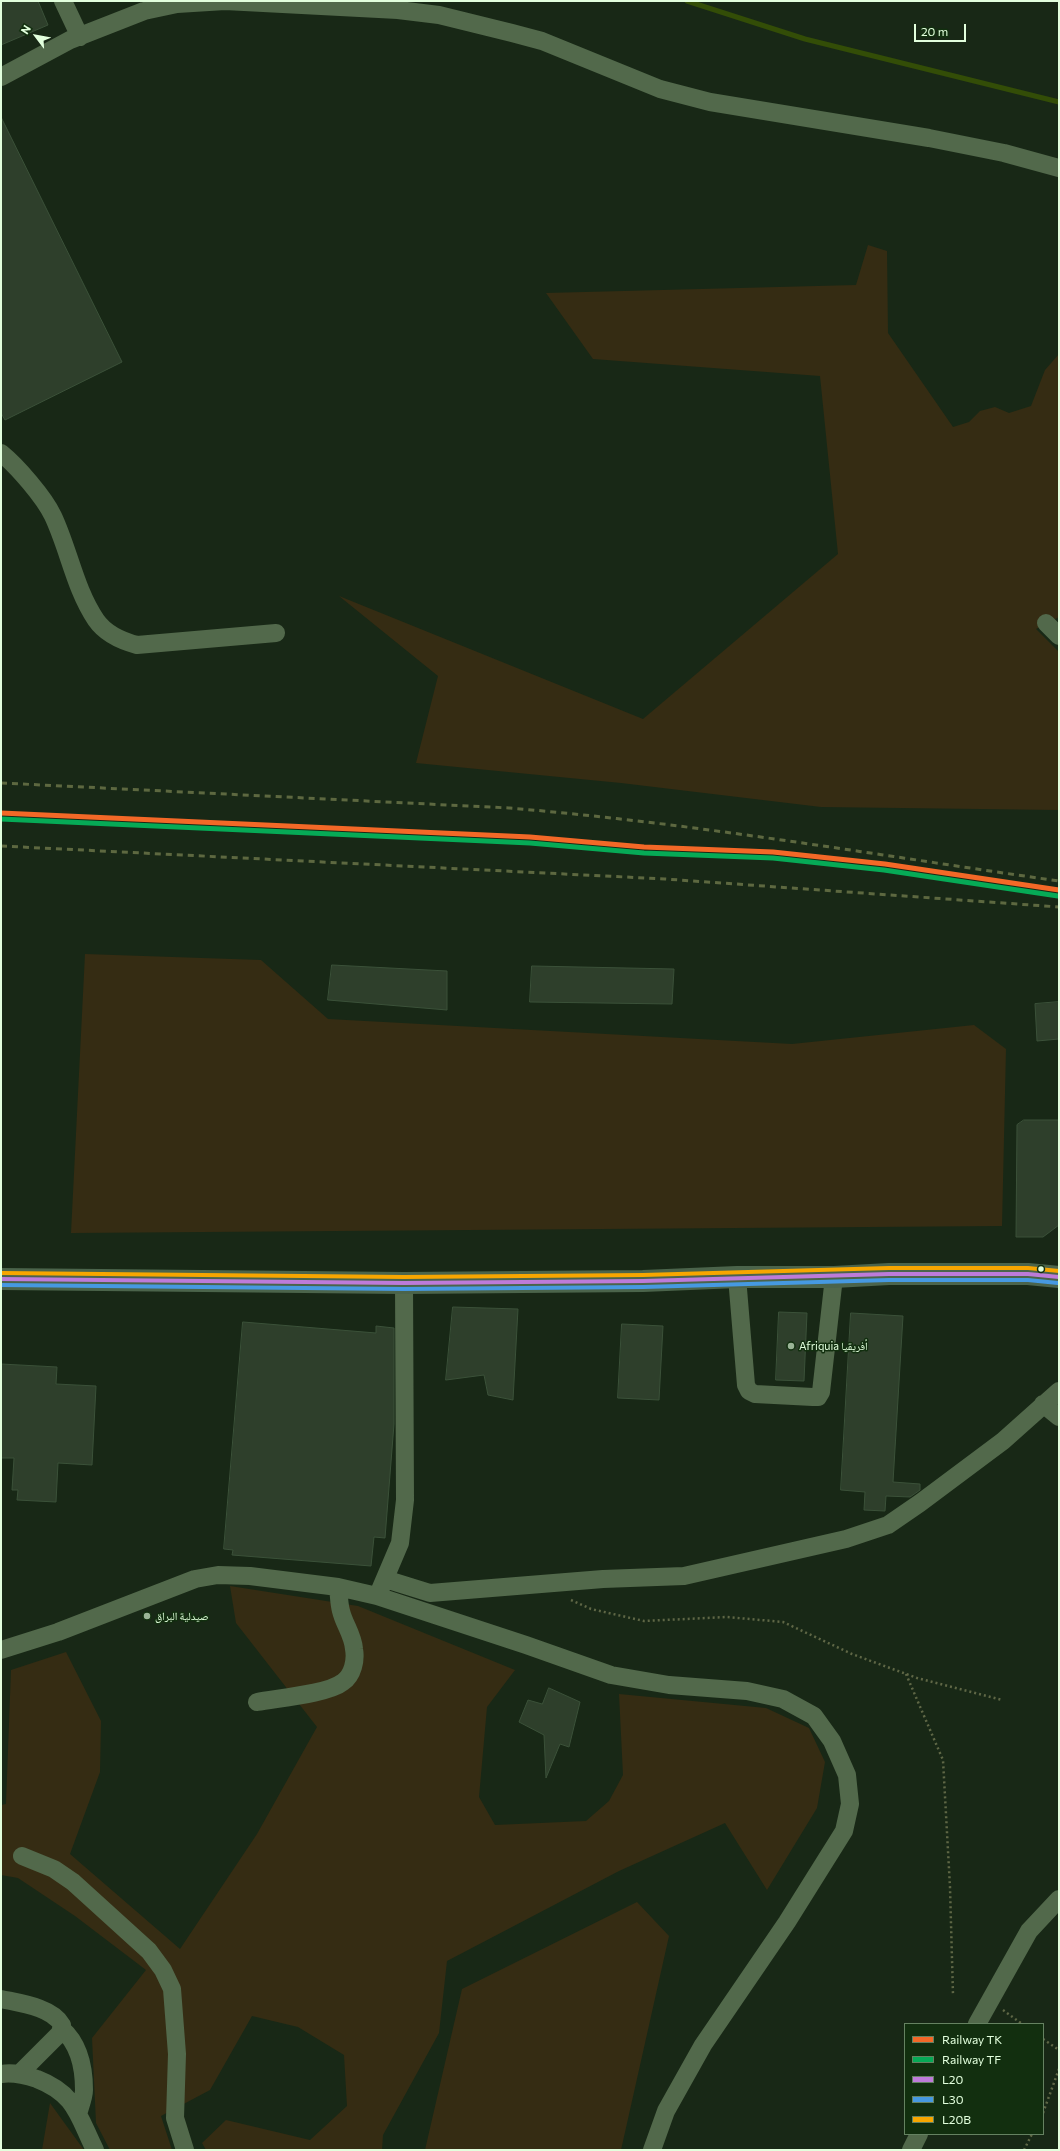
<!DOCTYPE html>
<html>
<head>
<meta charset="utf-8">
<style>
  body { margin:0 }
  #map { position:relative; width:1060px; height:2151px; overflow:hidden; background:#182816; font-family:Commissioner,sans-serif }
  canvas { display:block }
  .frame { position:absolute; inset:0; border:2px solid #e2ffdd; pointer-events:none }
  .legend { position:absolute; left:904px; top:2023px; width:140px; height:112px; box-sizing:border-box; background:#122f0f; border:1px solid #658261; margin:0; padding:5px 7px; list-style:none; font-size:12px; color:#e2ffdd }
  .legend li { display:flex; align-items:center; gap:8px; height:20px }
  .legend b { width:20px; border:1px solid #658261 }
  .north { position:absolute; left:16px; top:16px; width:40px; height:40px; -webkit-text-stroke:3px #122f0f; paint-order:stroke; rotate:302deg; font-size:11px; font-weight:700; line-height:16px; text-align:center; color:#e2ffdd }
  .north::after { content:''; display:block; margin:auto; width:14px; height:18px; background:#e2ffdd; clip-path:polygon(50% 0,100% 100%,50% 72%,0 100%) }
  .scale { position:absolute; left:914px; top:24px; width:52px; height:18px; box-sizing:border-box; border:2px solid #e2ffdd; border-top:0; padding-left:5px; font-size:12px; line-height:14px; white-space:nowrap; color:#e2ffdd; -webkit-text-stroke:3px #122f0f; paint-order:stroke }
</style>
</head>
<body>
<div id="map">
<canvas width="1060" height="2151"></canvas>
<div class="frame"></div>
<ul class="legend">
<li><b style="height:5px;background:#f36827"></b>Railway TK</li>
<li><b style="height:5px;background:#06aa56"></b>Railway TF</li>
<li><b style="height:5px;background:#bd7bd9"></b>L20</li>
<li><b style="height:5px;background:#4699e1"></b>L30</li>
<li><b style="height:5px;background:#f7a600"></b>L20B</li>
</ul>
<div class="north">N</div>
<div class="scale">20 m</div>
</div>
<script>
const c = document.querySelector('canvas').getContext('2d');
c.lineJoin = 'round';
function fill(path, color) { c.fillStyle = color; c.fill(path, 'evenodd'); }
function stroke(path, color, width, dash) { c.strokeStyle = color; c.lineWidth = width; c.lineCap = dash ? 'butt' : 'round'; c.setLineDash(dash || []); c.stroke(path); }
function drawText(font, color, halo, rows, align = 'center') {
  c.font = font + ' Commissioner,"Noto Naskh Arabic",sans-serif'; c.lineWidth = 3; c.setLineDash([]); c.textBaseline = 'middle'; c.strokeStyle = halo; c.fillStyle = color; for (const [text, x, y, turn = 0] of rows) {
    c.save(); c.translate(x, y); c.rotate((+turn || 0) * Math.PI / 180); c.textAlign = isNaN(turn) ? turn : align; if (halo) c.strokeText(text, 0, 0); c.fillText(text, 0, 0); c.restore();
  }
}
const green = new Path2D(`
  M868,245L887,251L888,333L953,427L969,422L980,411L995,407L1009,413L1031,406L1045,370L1059,354V617L1036,629L1059,652V810L821,807L621,783L416,763L438,676L339,596L643,719L838,554L820,376L593,359L546,293L856,285Z
  M85,954L261,960L328,1019L792,1044L974,1025L1006,1049L1002,1226L71,1233Z
  M230,1586L358,1606L515,1670L487,1707L479,1797L495,1825L586,1821L609,1801L623,1775L619,1694L766,1708L809,1728L825,1762L817,1808L767,1890L725,1823L619,1871L447,1961L439,2033L383,2135L382,2150H206L202,2143L226,2120L310,2140L347,2106L344,2055L298,2027L252,2016L210,2090L161,2116L172,2150H110L96,2123L92,2038L146,1970L75,1916L18,1878L1,1875V1805L6,1804L11,1670L66,1652L101,1721L100,1772L70,1854L180,1949L257,1834L317,1727L236,1623Z
  M637,1902L669,1936L621,2150H425L462,1989Z
  M50,2103L84,2150H42Z`);
const stream = new Path2D(`
  M687,1L805,39L1059,102`);
const building = new Path2D(`
  M1,1H38L48,25L1,45Z
  M1,117L122,362L5,420L1,413Z
  M332,965L447,971V1010L328,1000Z
  M532,966L674,969L672,1004L530,1002Z
  M1059,1002V1039L1037,1041L1035,1004Z
  M1024,1120H1059V1225L1043,1237H1016L1017,1125Z
  M453,1307L518,1309L513,1400L488,1395L484,1375L446,1380Z
  M779,1312L807,1313L804,1381L776,1380Z
  M851,1313L903,1316L893,1482L920,1484V1490L910,1497L886,1496L885,1511L864,1510L865,1492L841,1490Z
  M243,1322L376,1333V1326L394,1328V1424L385,1538L374,1537L371,1566L232,1555L233,1550L224,1549Z
  M622,1324L663,1326L659,1400L618,1398Z
  M1,1364L57,1367L56,1384L96,1386L92,1465L58,1463L56,1502L17,1500L18,1490H12L14,1458H1Z
  M549,1688L580,1702L569,1747L560,1744L546,1778L544,1735L519,1722L528,1700L542,1704Z`);
const path = new Path2D(`
  M571,1600L591,1609L644,1621L727,1617L783,1622L852,1654L917,1678L1002,1700
  M906,1674L943,1760L950,1887L953,1995
  M1003,2010L1022,2024
  M1043,2039L1059,2050
  M1043,2113L1059,2069
  M1024,2150L1032,2134`);
const minor = new Path2D(`
  M63,1L80,37
  M1,77L70,40L144,11L177,4L225,1L398,10L439,15L512,33L542,41L660,89L710,102L929,138L1004,153L1059,168
  M1,453C17,466 44,497 53,516C69,550 75,589 96,620C105,633 122,641 137,645L276,633
  M1046,623L1059,636
  M737,1277L746,1385L749,1391L755,1394L813,1397H818L821,1392L834,1277
  M1043,1404L1059,1417
  M385,1579L430,1593L603,1579L684,1576L846,1539L888,1525L920,1503L1003,1441L1059,1391
  M380,1590L400,1543L405,1500L404,1283
  M1,1650L58,1632L195,1579L218,1575L250,1576L338,1587L377,1596L526,1645L611,1675L669,1685L747,1691L783,1699L814,1716L832,1741L847,1775L850,1804L844,1831L787,1922L703,2045L666,2111L652,2150
  M257,1702C278,1698 328,1694 343,1682C353,1675 356,1660 354,1649C353,1635 344,1624 341,1611C339,1604 339,1595 338,1587
  M22,1856L54,1869L73,1882L149,1951L163,1970L172,1989L177,2054L175,2118L185,2150
  M1,1999C19,2003 52,2007 62,2025L60,2033L19,2074
  M977,2024L1029,1931L1059,1899
  M62,2029C79,2044 84,2067 84,2090C84,2097 80,2107 78,2114
  M1,2074C14,2072 25,2075 37,2079C76,2094 78,2116 95,2150
  M911,2150L919,2134`);
const major = new Path2D(`
  M1,1279L404,1283L643,1281L737,1277H834L889,1274H1028L1059,1277`);
const rail = new Path2D(`
  M1,783L509,808C693,823 876,855 1059,881
  M1,846L665,879L1059,907`);
const bus1 = new Path2D(`
  M1,1279L404,1283L643,1281L889,1274H1028L1059,1277`);
const bus2 = new Path2D(`
  M1,1285L404,1289L643,1287L889,1280H1028L1058,1283`);
const bus3 = new Path2D(`
  M1,1273L404,1277L643,1275L889,1268H1028L1059,1271`);
const rail1 = new Path2D(`
  M1,813L530,837L644,847L773,852L885,864L1059,890`);
const rail2 = new Path2D(`
  M1,819L530,843L644,853L773,858L884,870L1058,896`);
const markers = [
  [1041,1269,3.5,"#e2ffdd"],
  [791,1346,4,"#9bb497"],
  [147,1616,4,"#9bb497"]
];
const poiNames = [
  ["Afriquia أفريقيا",799,1346],
  ["صيدلية البراق",155,1616]
];
fill(green, '#352c13');
stroke(stream, '#334d07', 5);
fill(building, '#2e3f2b');
stroke(building, '#3b5139', 1);
stroke(path, '#5f6746', 2.5, [2, 3]);
stroke(minor, '#52694b', 18);
stroke(major, '#4b644b', 22);
stroke(rail, '#5d6840', 3, [6, 5]);
stroke(bus1, '#bd7bd9', 4);
stroke(bus2, '#4699e1', 4);
stroke(bus3, '#f7a600', 4);
stroke(rail1, '#f36827', 5);
stroke(rail2, '#06aa56', 5);
for (const [x, y, r, color] of markers) { const dot = new Path2D(); dot.arc(x, y, r, 0, 2 * Math.PI); c.fillStyle = color; c.fill(dot); stroke(dot, '#122f0f', 1.5); }
drawText('11px', '#e2ffdd', '#122f0f', poiNames, 'left');
</script>
</body>
</html>
